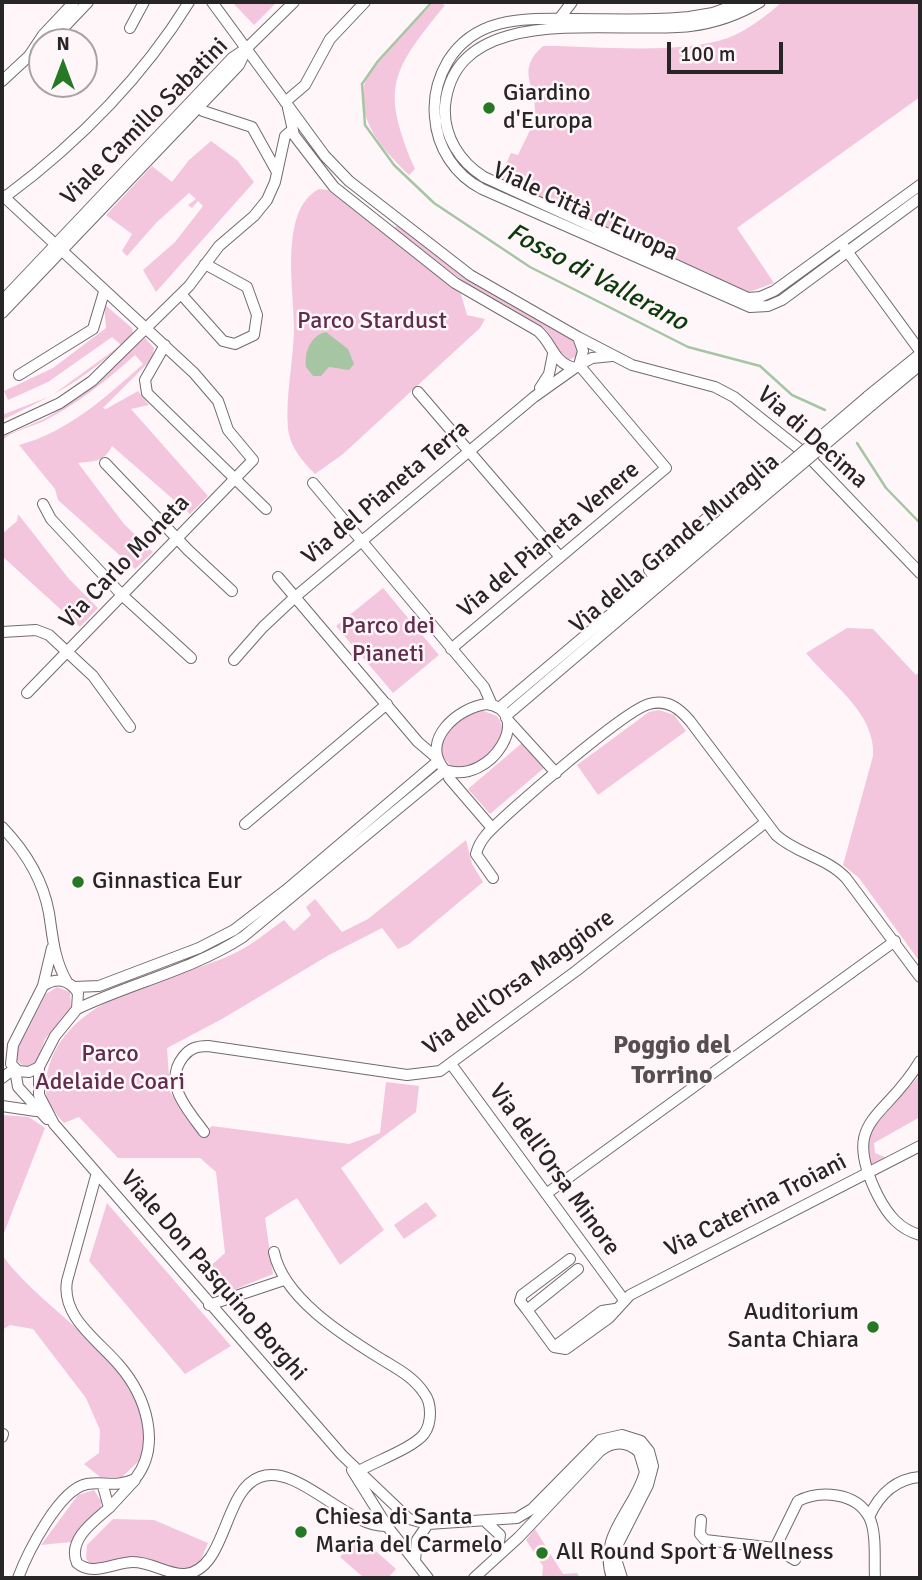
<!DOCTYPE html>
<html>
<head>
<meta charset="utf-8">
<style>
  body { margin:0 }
  #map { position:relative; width:922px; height:1580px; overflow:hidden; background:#fff6fa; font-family:Signika,sans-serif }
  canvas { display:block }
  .frame { position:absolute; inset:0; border:4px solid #282526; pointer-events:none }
  .north { position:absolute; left:28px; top:28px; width:70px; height:70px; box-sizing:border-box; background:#fff6fa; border:2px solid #a9a2a5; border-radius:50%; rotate:0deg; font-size:19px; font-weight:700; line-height:28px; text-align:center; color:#282526 }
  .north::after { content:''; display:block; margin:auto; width:24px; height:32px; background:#267924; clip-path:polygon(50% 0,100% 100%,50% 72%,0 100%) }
  .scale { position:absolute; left:667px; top:42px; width:116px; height:32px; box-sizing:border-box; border:4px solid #282526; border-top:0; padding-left:9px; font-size:21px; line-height:24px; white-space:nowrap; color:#282526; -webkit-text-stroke:5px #fff6fa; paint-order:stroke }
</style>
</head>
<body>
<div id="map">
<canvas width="922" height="1580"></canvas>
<div class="frame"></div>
<div class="north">N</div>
<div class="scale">100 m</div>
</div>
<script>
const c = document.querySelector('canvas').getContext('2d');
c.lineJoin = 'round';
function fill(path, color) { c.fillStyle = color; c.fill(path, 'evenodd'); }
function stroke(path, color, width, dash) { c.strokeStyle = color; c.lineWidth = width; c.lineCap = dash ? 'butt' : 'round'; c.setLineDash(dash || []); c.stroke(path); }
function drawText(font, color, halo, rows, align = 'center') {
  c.font = font + ' Signika,sans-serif'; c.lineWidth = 5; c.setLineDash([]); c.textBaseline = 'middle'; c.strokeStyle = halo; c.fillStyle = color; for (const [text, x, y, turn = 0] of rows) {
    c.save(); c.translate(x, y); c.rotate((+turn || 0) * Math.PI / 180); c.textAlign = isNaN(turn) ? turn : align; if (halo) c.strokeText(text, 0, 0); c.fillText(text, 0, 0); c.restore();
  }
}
const green = new Path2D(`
  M232,2H277L254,25Z
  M434,2L445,5C391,72 380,87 415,169L409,175C386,153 356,121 364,86C369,67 419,18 434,2Z
  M782,2H920V97L737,228L774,283L749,292L500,178L511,153L518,155C523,143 534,126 535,113C536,84 515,71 543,46C596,46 679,55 728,38C748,30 766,16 782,2Z
  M211,141L237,160L254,182L156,292L143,270L175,242L203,206L198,201L192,208L188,205L196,199L189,193L156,223L127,256L122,251L132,234L106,215L152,166L172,182L189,160Z
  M319,189L328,190L461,294L467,315L485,319L480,328L343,454L315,474C303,462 290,447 288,429C285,395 294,360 294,326C294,290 279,209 319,189Z
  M398,225L469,281L577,342V356L569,360C556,354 555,337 543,327L467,284L394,228Z
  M104,304L132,328L133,334C86,379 61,392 2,420V415L51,396L121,345L112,337L48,382L8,400L4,391L53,368L106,328Z
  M145,338L154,348L152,359L103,408L106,409L138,391L149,405L131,409L208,496L190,514L112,446C104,462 95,461 78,463L124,524L153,552L135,569L58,500L55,489L19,445C68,432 106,397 143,364L135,355C108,379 79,403 46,420C33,427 12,430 2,441V437L46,418L78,398Z
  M18,514L69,579L98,608L80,627L2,556V534L17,521Z
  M383,588L439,655L393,693L336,626Z
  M847,628L873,629L916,675L920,672V962L859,878L843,865L873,756C876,713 831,684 806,653Z
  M481,710L497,716C517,743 477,769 452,767L441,755C439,731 461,716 481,710Z
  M659,710L674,715L686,731L598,795L577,765L649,712Z
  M522,743L544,768L490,814L468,789Z
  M466,840L472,864L483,882L409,944L398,949L382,928L329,955L222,1019L167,1048L170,1092L200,1135L212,1126L349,1144L380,1133L386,1082L419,1086L416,1112L341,1168L384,1230L340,1265L297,1198L265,1218L273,1274L226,1293L206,1270L225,1253L216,1172L200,1158H118L79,1117L64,1123C46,1102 41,1093 49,1066C74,990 172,983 235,953C252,945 268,931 284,920L294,931L311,915L306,907L315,899L342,932L368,919Z
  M57,987L70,992L71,1008L45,1039L37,1062C30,1068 22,1067 17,1060L18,1048L46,994Z
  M920,1075V1117L874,1143L875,1153L887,1158L872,1166L865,1153L870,1131Z
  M2,1115L29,1117L45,1128L2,1238Z
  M426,1202L437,1216L404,1239L394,1225Z
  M107,1203L231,1346L185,1374L89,1261Z
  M2,1255C44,1312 117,1344 142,1416C145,1427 145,1442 146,1454L122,1477H100L84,1464L99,1453L100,1430L86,1398L33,1329L10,1325L2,1330Z
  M94,1490L101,1501V1507L71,1542L41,1545L78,1495Z
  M113,1519L154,1520L208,1543L198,1566L176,1570L138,1558L93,1566L86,1559L87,1545Z
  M535,1529L563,1574L577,1573L580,1578H542L543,1566L526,1540Z
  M358,1535L396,1569L388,1578H364L340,1557Z`);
const water = new Path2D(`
  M326,332L348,349L354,364L349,370L329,367L321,376H313L306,367C304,352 311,335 326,332Z`);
const stream = new Path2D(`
  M432,2L378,61L362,84L365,125L394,165L434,203L530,267L688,347L760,366L792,395L825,410
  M857,443L886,488L920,523`);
const minor = new Path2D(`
  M212,2L325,156L349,181L470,275L578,337L632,365L715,387L734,397L808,456L920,573
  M743,2L713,13L689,17C652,21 614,19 577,19C529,19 477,14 448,61C438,78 433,97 435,117C437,148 455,175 482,189L750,307L768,306L782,300L920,198
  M760,2C738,15 715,23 690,26C611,35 455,0 445,106C443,136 460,162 484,177L748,298L760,297L774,291L920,185
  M556,23L572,2
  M130,28L144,2
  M50,42L88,2
  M2,81L29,56L43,35L74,2
  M285,102L305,85L330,39L365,2
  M288,108L294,135L334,187L455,283L538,331C553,344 553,363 575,368
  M203,111L252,127L277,172
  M2,195L194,373L218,401L228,430L253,460L27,693
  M5,197C76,144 142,78 189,2
  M844,247L920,351
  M181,294L223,341L235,344L254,335L257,315L247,287L205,264
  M2,301L232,58L247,48L294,2
  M2,313L239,65L247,48
  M165,345L145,380L147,393L266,509
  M19,375L93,329L104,292
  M540,388L549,374L553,354
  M418,392L560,557
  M867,397L920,354
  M872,405L920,365
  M2,430L60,403L92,381L189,286L219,246L254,216L267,200L275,182L285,136L292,130
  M105,463L188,550L232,591
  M313,483L484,687L492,705
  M43,504L51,519L122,595L191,658
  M278,577L418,742L438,759
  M655,578L649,570L652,564L727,501L733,500L739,506
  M2,632L36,630L49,635L93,676L130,727
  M451,649L666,468L579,365L592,358L612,356
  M234,660L263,627L295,597L534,397L579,365L583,351L578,337
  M487,704C535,711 492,786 445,770C419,741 458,707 487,704Z
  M499,708L752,495
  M506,716L755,504
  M506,718L556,773
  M448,771L449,778L492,828
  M245,824L387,704
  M2,827C25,851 43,880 49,913C53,939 54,959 67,982
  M493,878L476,854C478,846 481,841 486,835C506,813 625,710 649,704C667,699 679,708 690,721L776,835C797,854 826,857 846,878L920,977
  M43,986C56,977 69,979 78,993L77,1009L55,1036L39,1067L29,1072L18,1071L11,1064L13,1045L43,986L52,948
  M74,987L99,986L199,948L234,930L286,890L438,761
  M77,1009C131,983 192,970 243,937L445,770
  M920,1061C885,1121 839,1118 878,1196C888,1215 899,1229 920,1235
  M451,1064L624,1300
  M39,1067V1095L54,1124L342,1455L409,1519L428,1524L517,1518L532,1509L600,1440L622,1435L641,1441L649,1451L653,1466L648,1485L618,1544L616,1559L622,1578
  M15,1070L18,1087L47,1119
  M2,1078L14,1069
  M2,1106L36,1111
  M204,1132C189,1111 162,1084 183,1057C190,1048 197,1046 208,1046L407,1075L440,1071L576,971L766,822
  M546,1194L895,941
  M274,1252C283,1297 341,1334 378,1357C394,1367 413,1376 424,1393C432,1403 432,1423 424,1434C413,1448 376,1461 359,1471
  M209,1305L284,1280
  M615,1309L602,1311L554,1347L566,1349L609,1318L630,1295L920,1146
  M527,1310L520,1301L522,1295L570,1259
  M554,1347L527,1310L578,1269
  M2,1437L3,1434
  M352,1470L387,1526L428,1578
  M103,1486L109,1508C94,1521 67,1540 77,1563C93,1577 115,1562 133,1562C152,1562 167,1575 185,1574C227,1570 223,1490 260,1477C298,1463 347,1528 387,1526
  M109,1508L135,1480
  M869,1517C879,1495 895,1479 920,1477
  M701,1520L700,1534L705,1540L775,1548L798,1501C820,1490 856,1492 869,1517C877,1532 874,1561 875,1578
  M487,1523L500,1535L497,1556
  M775,1548L795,1560
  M415,1561L417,1540L428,1524
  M18,1578C27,1554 59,1489 87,1484C105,1481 115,1488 135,1479C162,1445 146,1396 119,1365C98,1340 61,1317 67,1281L96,1176
  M474,1578L519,1537L600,1451C613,1441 627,1441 639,1452L645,1472C635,1510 597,1535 612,1578`);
const minorBridge = new Path2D(`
  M752,495L867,397
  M755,504L872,405`);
const markers = [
  [489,108,7,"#267924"],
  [78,882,7,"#267924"],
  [873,1327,7,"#267924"],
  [301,1532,7,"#267924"],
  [542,1553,7,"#267924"]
];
const poiNames = [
  ["Giardino",503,94],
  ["d'Europa",503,122],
  ["Ginnastica Eur",92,882],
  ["Auditorium",859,1313,"right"],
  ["Santa Chiara",859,1341,"right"],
  ["Chiesa di Santa",315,1518],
  ["Maria del Carmelo",315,1546],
  ["All Round Sport & Wellness",556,1553]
];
const streetNames = [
  ["Viale Camillo Sabatini",145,122,-45],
  ["Viale Città d'Europa",585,212,25],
  ["Via di Decima",812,438,42],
  ["Via del Pianeta Terra",386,493,-40],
  ["Via del Pianeta Venere",549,540,-40],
  ["Via della Grande Muraglia",675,544,-40],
  ["Via Carlo Moneta",125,562,-46],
  ["Via dell'Orsa Maggiore",519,983,-36],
  ["Via dell'Orsa Minore",554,1170,54],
  ["Via Caterina Troiani",756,1206,-27],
  ["Viale Don Pasquino Borghi",213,1276,49]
];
const parkNames = [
  ["Parco Stardust",372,322],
  ["Parco dei",388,627],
  ["Pianeti",388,655],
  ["Parco",110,1055],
  ["Adelaide Coari",110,1083]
];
const waterNames = [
  ["Fosso di Vallerano",597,278,28]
];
const neighbourhoodNames = [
  ["Poggio del",672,1046],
  ["Torrino",672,1076]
];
fill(green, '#f3c6de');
fill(water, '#a6c6a3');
stroke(stream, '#a6c6a3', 2.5);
stroke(minor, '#726a6e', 12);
stroke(minor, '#fff', 10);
stroke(minorBridge, '#726a6e', 12, []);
stroke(minorBridge, '#fff', 10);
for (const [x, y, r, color] of markers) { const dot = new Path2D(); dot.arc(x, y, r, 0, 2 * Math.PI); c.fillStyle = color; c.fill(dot); stroke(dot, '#fff6fa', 2.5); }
drawText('24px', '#282526', '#fff6fa', poiNames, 'left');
drawText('24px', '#282526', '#fff6fa', streetNames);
drawText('24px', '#622c4d', '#fff6fa', parkNames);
drawText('italic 26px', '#0c3a0b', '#fff6fa', waterNames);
drawText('bold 26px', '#564f52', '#fff6fa', neighbourhoodNames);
</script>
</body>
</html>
